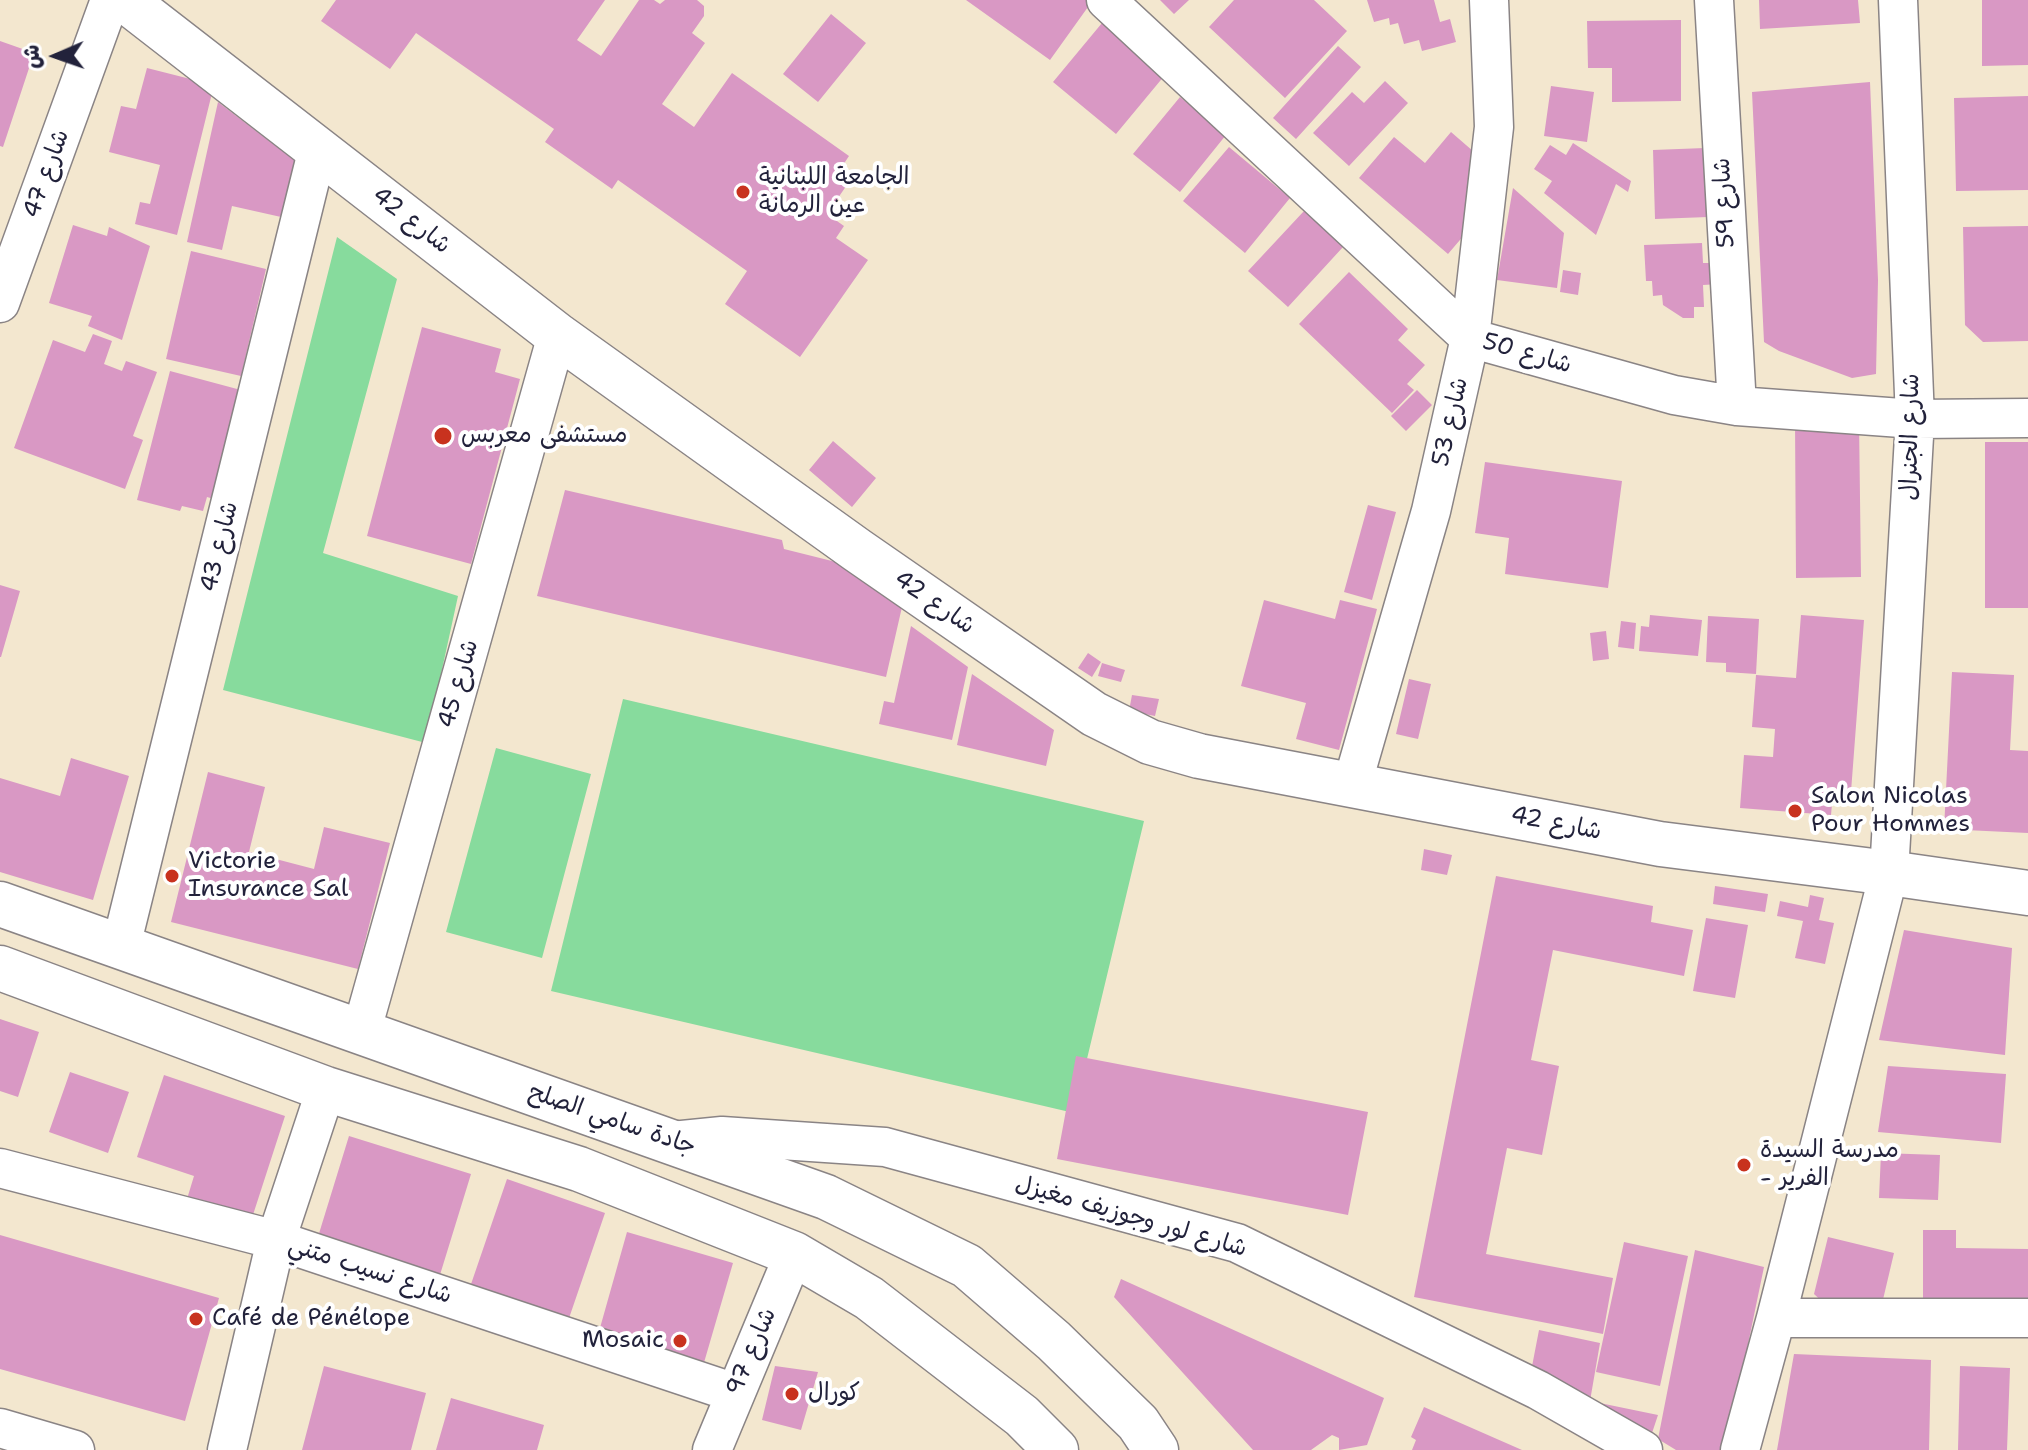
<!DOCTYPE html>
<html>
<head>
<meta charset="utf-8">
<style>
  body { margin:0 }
  #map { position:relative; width:2028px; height:1450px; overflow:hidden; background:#f3e7cf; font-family:"Shantell Sans","Playpen Sans Arabic",sans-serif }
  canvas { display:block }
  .north { position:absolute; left:16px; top:16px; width:80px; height:80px; -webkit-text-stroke:6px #fff; paint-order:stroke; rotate:268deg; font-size:22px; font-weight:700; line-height:32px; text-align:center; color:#22223b }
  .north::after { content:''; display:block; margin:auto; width:28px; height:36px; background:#22223b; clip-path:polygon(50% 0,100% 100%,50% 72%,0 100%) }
</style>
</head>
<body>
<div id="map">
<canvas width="2028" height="1450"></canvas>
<div class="north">ش</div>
</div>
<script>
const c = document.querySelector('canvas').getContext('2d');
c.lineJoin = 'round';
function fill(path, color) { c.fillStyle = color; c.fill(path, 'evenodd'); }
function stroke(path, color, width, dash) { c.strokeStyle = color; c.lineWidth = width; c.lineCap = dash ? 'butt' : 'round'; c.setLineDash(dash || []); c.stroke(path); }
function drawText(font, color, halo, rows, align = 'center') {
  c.font = font + ' "Shantell Sans","Playpen Sans Arabic",sans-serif'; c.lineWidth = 8; c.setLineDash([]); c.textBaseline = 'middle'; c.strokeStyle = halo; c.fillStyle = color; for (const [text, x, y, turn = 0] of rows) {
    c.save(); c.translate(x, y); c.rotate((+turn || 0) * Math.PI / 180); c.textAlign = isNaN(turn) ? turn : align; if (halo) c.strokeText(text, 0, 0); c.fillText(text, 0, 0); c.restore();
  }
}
const green = new Path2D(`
  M337,237L397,279L323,553L458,596L426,743L223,690Z
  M623,699L1144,821L1074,1113L551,991Z
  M496,748L591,774L542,958L446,932Z`);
const building = new Path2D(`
  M336,0H605L577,40L601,56L639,0H654L660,4L665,0H697L704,6V16L692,33L705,43L662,104L694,127L732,73L849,156L839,171L851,179L827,214L844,226L836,238L868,260L800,357L725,304L747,271L618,180L612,189L545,142L554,129L416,33L390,69L321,21Z
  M966,0H1093L1050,60Z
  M1160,0H1189L1174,14Z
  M1234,0H1314L1347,31L1285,98L1209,27Z
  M1367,0H1434L1440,22L1450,19L1456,42L1422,51L1419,40L1404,44L1398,23L1390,25L1389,18L1374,22Z
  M1759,0H1858L1860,23L1760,29Z
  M1982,0H2028V65L1982,66Z
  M831,14L866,43L818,102L783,74Z
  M1681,20V101L1612,102V68H1588L1587,21Z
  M1102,23L1165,75L1116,134L1053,82Z
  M0,41L34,53L3,147L0,146Z
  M1338,46L1361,67L1296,139L1273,118Z
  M147,68L214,85L177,235L135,224L140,202L150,204L160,165L109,152L121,106L136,109Z
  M1385,81L1408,103L1349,166L1313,133L1352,92L1364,103Z
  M1870,82L1878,280L1876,374L1852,378L1779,351L1764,342L1752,92Z
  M1551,86L1594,92L1587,142L1544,136Z
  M2028,96V190L1956,191L1954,98Z
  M1180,97L1226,135L1180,192L1133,154Z
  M218,102L302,166L290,219L232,206L222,250L187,242Z
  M1451,132L1481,158L1471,227L1448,254L1359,178L1394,137L1425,163Z
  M1573,143L1631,181L1628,192L1616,184L1596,235L1544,193L1552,181L1534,169L1550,145L1566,155Z
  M1229,147L1290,198L1245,253L1183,201Z
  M1705,148L1708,217L1655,219L1653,150Z
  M1513,188L1564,233L1557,288L1497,280Z
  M1304,211L1343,247L1288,307L1248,271Z
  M73,225L107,236L109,227L150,246L122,340L88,326L92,316L49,303Z
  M2028,226V341L1983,342L1965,325L1963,227Z
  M1702,243L1703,263H1719L1720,284L1703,285L1704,307H1694V318H1683L1663,305L1662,295L1653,296L1652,281H1646L1644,245Z
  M191,251L266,269L241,376L166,359Z
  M1563,270L1581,273L1578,295L1560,292Z
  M1349,272L1408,329L1398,340L1425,365L1407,384L1414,390L1392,413L1299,324Z
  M422,327L501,349L495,372L520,379L471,564L367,536Z
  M93,334L112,341L104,364L122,371L126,361L157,372L133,436L143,440L125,489L14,448L53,340L85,352Z
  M170,371L252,393L224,502L207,497L203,511L182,506L180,511L137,500Z
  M1417,390L1432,405L1406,431L1391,416Z
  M1859,419L1861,577L1796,578L1795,420Z
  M833,441L876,478L852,507L809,470Z
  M1985,442H2028V608H1985Z
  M1485,462L1622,481L1608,588L1505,574L1509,538L1475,533Z
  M565,490L782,540L784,549L844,564L902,607L886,677L537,596Z
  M1368,505L1396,512L1372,600L1344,592Z
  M0,585L20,591L1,657H0Z
  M1264,600L1335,619L1340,600L1377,609L1339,750L1296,739L1306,703L1241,686Z
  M1650,615L1702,620L1698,656L1639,651L1641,626L1649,627Z
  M1801,615L1864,620L1850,805L1832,804L1831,815L1740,808L1744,755L1773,757L1775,729L1752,727L1756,675L1796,678Z
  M1708,616L1759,619L1756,674L1726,672V663L1706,662Z
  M1621,621L1636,623L1634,649L1618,647Z
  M911,626L968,667L952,740L879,724L884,701L894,703Z
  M1606,631L1609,659L1593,661L1590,633Z
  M1088,653L1101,662L1092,677L1078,668Z
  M1102,663L1125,670L1121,682L1098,676Z
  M1952,672L2014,675L2010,750L2028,751V833L1944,829Z
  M972,674L1054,730L1046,766L957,745Z
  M1409,679L1431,684L1418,739L1396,734Z
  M1132,695L1159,699L1155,716L1129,711Z
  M71,758L129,776L93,900L0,872V778L60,796Z
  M208,772L265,787L249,852L314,869L324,827L390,843L358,969L171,922Z
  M1424,849L1452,855L1447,875L1421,870Z
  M1496,876L1653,906L1651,922L1693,930L1684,976L1553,950L1531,1060L1559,1066L1542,1155L1507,1148L1486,1254L1613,1278L1603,1334L1414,1297Z
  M1715,886L1768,894L1765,912L1713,904Z
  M1810,895L1824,898L1819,920L1834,923L1825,964L1795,958L1803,921L1777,916L1780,901L1808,907Z
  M1706,918L1748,925L1735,998L1693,991Z
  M1904,930L2012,948L2005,1055L1879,1040Z
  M0,1019L39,1032L18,1097L0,1091Z
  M1076,1056L1368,1112L1348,1215L1057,1159Z
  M1888,1066L2006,1074L2001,1143L1878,1132Z
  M70,1072L129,1092L108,1153L49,1132Z
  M164,1075L285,1116L251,1221L187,1199L194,1176L137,1157Z
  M349,1136L471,1174L439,1278L317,1240Z
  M1881,1153L1940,1155L1938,1200L1879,1198Z
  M507,1179L605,1213L567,1324L469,1290Z
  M1923,1230H1956V1248L2028,1249V1299H1923Z
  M627,1232L733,1263L703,1366L598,1335Z
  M0,1235L219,1298L185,1421L0,1369Z
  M1828,1237L1894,1253L1881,1308L1830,1309L1814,1294Z
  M1624,1242L1688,1256L1660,1386L1596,1372Z
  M1695,1250L1764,1267L1726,1450H1676L1658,1439Z
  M1121,1279L1384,1398L1367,1445L1339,1450V1438L1332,1435L1311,1450H1253L1114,1297Z
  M1539,1330L1600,1343L1590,1401L1658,1415L1651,1436L1529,1382Z
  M1794,1354L1931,1360L1929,1450H1777Z
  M324,1366L426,1393L411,1450H302Z
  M775,1366L818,1372L801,1430L762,1420Z
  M1960,1366L2010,1368L2007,1450H1958Z
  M451,1398L544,1425L537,1450H436Z
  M1424,1407L1522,1450H1412L1416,1440L1411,1437Z`);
const minor = new Path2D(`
  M1106,0L1470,338L1674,395L1737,406L1915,419L2028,418
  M1714,0L1737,406
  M0,303L110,0
  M1352,785L1431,511L1470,338L1494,127L1489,0
  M121,946L318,148
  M361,1033L557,335
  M672,1141L722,1136L885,1147L1237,1243L1538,1390L1643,1450
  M0,1168L276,1240L735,1393
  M1776,1318H2028
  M0,1428L75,1450
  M227,1450L276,1240L326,1089
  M712,1450L794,1254
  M1740,1450L1776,1318L1889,873L1915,419L1898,0`);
const tertiary = new Path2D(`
  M125,0L557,335L857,550L1094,714L1150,742L1199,756L1660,844L1889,873L2028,893`);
const trunk = new Path2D(`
  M0,904L826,1197L967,1266L1054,1341L1138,1423L1156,1450
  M0,968L326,1089L579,1169L794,1254L869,1298L1022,1416L1056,1450`);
const markers = [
  [743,192,8,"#c8321e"],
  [443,436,10,"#c8321e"],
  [1795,811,8,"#c8321e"],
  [172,876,8,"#c8321e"],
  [1744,1165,8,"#c8321e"],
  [196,1319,8,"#c8321e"],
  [680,1341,8,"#c8321e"],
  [792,1394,8,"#c8321e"]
];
const streetNames = [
  ["شارع 47",47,174,-70],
  ["شارع 59",1725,203,-93],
  ["شارع 42",411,221,38],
  ["شارع 50",1527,354,16],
  ["شارع 53",1451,422,-77],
  ["شارع الجنرال",1911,437,-89],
  ["شارع 43",220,547,-76],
  ["شارع 42",934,603,35],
  ["شارع 45",459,684,-74],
  ["شارع 42",1556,824,11],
  ["جادة سامي الصلح",612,1120,19],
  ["شارع لور وجوزيف مغيزل",1131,1217,16],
  ["شارع نسيب متني",370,1271,18],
  ["شارع 97",752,1352,-67]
];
const poiNames = [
  ["الجامعة اللبنانية",759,178],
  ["عين الرمانة",759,206],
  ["مستشفى معربس",461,436],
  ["Salon Nicolas",1811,797],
  ["Pour Hommes",1811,825],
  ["Victorie",188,862],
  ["Insurance Sal",188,890],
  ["مدرسة السيدة",1760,1151],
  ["- الفرير",1760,1179],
  ["Café de Pénélope",212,1319],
  ["Mosaic",664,1341,"right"],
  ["كورال",808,1394]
];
fill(green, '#87db9d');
fill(building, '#d998c4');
stroke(minor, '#8a8485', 41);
stroke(tertiary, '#8a8485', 47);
stroke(trunk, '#8a8485', 47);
stroke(minor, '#fff', 38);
stroke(tertiary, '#fff', 44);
stroke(trunk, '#fff', 44);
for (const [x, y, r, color] of markers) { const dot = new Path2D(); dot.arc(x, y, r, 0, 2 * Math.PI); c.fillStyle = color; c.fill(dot); stroke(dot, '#fff', 3); }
drawText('24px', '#22223b', '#fff', streetNames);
drawText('24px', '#22223b', '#fff', poiNames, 'left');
</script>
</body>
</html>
